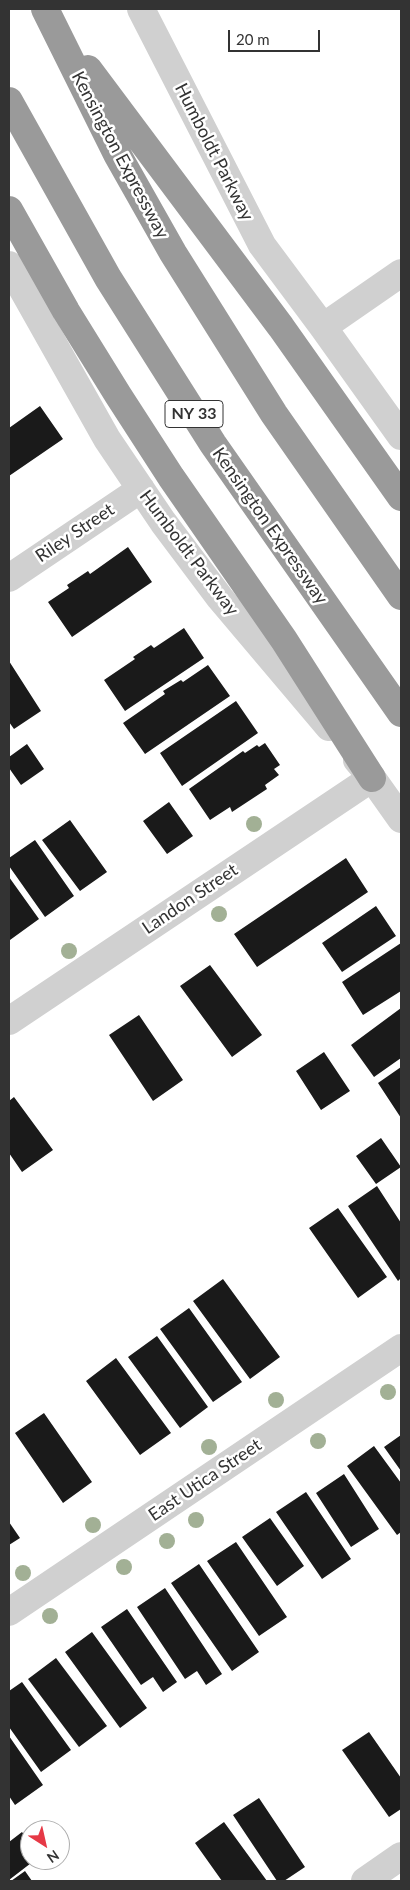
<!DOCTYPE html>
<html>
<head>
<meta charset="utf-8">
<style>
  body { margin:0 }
  #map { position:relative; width:410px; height:1890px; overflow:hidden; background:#fff; font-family:Lato,sans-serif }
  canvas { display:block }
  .frame { position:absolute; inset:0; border:10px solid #333; pointer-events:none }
  .north { position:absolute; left:20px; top:1820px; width:50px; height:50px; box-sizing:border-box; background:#fff; border:1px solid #adadad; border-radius:50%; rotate:145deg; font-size:14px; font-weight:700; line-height:20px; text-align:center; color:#333 }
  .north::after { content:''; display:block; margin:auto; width:18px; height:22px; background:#e63946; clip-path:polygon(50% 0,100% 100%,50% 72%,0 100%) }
  .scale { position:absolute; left:228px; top:30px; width:92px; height:22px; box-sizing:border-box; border:2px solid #333; border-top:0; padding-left:6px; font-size:15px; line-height:18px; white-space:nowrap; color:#333; -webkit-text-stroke:4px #fff; paint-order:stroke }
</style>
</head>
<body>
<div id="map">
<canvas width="410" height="1890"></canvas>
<div class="frame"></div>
<div class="north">N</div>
<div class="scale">20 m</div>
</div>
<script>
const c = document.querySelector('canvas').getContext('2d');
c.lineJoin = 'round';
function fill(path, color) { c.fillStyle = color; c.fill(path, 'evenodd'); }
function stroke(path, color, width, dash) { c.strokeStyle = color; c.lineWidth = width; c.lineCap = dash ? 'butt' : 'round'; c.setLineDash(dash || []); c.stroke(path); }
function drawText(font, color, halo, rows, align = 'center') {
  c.font = font + ' Lato,sans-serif'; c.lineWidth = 5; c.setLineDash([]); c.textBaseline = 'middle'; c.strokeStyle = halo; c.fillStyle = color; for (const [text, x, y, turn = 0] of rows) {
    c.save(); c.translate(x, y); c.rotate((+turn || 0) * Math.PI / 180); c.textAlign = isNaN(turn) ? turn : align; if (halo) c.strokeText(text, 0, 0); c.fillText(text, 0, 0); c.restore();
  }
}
const building = new Path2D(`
  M40,406L63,439L9,476V428Z
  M128,547L152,582L72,637L48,602L69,588L67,585L88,571L90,574Z
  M184,628L204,658L125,711L104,680L135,659L133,657L151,645L154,648Z
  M9,661L41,711L14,729L9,722Z
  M208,665L230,696L145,754L123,723L165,694L163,691L181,680L183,682Z
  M236,701L258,733L182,786L160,753Z
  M265,743L280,765L274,769L279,775L265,785L267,789L232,812L230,807L210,820L189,789L243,751L245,753L257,745L259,747Z
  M27,744L44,769L21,785L9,768V757Z
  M169,802L193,836L167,854L143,821Z
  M70,820L107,872L80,891L42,840Z
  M35,840L74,896L45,917L9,866V858Z
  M346,858L368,892L257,967L234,934Z
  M9,877L39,919L10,940L9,938Z
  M376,906L396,936L342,972L322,943Z
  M401,943V991L363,1015L342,982Z
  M210,965L262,1035L232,1057L180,986Z
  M401,1008V1058L374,1077L351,1045Z
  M139,1015L183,1080L153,1101L109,1035Z
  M324,1052L350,1091L321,1110L296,1071Z
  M401,1067V1118L378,1083Z
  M14,1097L53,1150L22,1172L9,1153V1101Z
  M381,1138L401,1167L376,1184L356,1156Z
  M377,1186L401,1223V1278L398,1281L348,1206Z
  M338,1208L387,1277L358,1298L309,1228Z
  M223,1279L280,1357L250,1379L193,1301Z
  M189,1308L242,1382L213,1402L160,1329Z
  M157,1336L208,1407L180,1428L128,1357Z
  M116,1358L171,1433L140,1455L86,1381Z
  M44,1413L92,1482L63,1503L15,1433Z
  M401,1435V1471L384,1447Z
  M374,1446L401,1483V1532L397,1535L347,1466Z
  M344,1474L379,1529L351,1547L316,1493Z
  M306,1492L351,1559L322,1579L276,1512Z
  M270,1518L304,1566L277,1586L242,1537Z
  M9,1522L20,1538L9,1545Z
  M236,1542L287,1617L259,1636L207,1561Z
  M199,1564L259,1652L232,1671L171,1583Z
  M165,1588L222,1674L206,1685L197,1671L185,1679L137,1607Z
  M127,1609L177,1682L163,1692L153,1677L141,1685L101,1627Z
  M92,1632L147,1708L120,1728L65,1652Z
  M56,1658L107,1726L79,1747L28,1679Z
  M22,1682L71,1750L41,1772L9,1727V1691Z
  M369,1732L401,1778V1809L389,1817L342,1750Z
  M9,1736L43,1785L15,1805L9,1796Z
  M259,1798L305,1867L284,1881H277L233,1815Z
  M224,1822L267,1881H222L195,1843Z
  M22,1832L30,1843V1860H35L9,1880V1842Z
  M25,1871L32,1881H11Z`);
const minor = new Path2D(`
  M141,9L262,245L323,327L401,436
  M9,265L107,439L163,522L220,598L329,727
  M323,327L401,273
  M9,578L141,489
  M9,1021L372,778L357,760
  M365,1881L401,1856`);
const tertiary = new Path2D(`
  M372,778L401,819
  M9,1612L401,1348`);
const motorway = new Path2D(`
  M45,9L117,154L173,253L274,414L401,596
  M88,69L281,327L401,497
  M9,101L108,278L213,444L401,713
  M9,210L66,311L118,395L171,477L284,640L372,778`);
const trees = [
  [254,824],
  [219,914],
  [69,951],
  [388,1392],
  [276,1400],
  [318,1441],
  [209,1447],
  [196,1520],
  [93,1525],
  [167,1541],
  [124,1567],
  [23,1573],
  [50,1616]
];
const shields = [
  [194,414,58]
];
const shieldNames = [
  ["NY 33",194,414]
];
const streetNames = [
  ["Humboldt Parkway",214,152,63],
  ["Kensington Expressway",120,155,62],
  ["Kensington Expressway",270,526,55],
  ["Riley Street",75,533,-34],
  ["Humboldt Parkway",189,553,53],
  ["Landon Street",190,899,-34],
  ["East Utica Street",205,1480,-34]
];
fill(building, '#1a1a1a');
stroke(minor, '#d0d0d0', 28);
stroke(tertiary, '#d0d0d0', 28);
stroke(motorway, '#9a9a9a', 28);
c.fillStyle = '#a2b095';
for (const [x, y] of trees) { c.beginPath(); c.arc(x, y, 8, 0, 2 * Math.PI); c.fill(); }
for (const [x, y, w] of shields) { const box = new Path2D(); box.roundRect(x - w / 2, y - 13.5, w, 27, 4); c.fillStyle = '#fff'; c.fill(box); stroke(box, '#333', 1); }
drawText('bold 16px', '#333', null, shieldNames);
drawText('18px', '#333', '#fff', streetNames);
</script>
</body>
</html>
